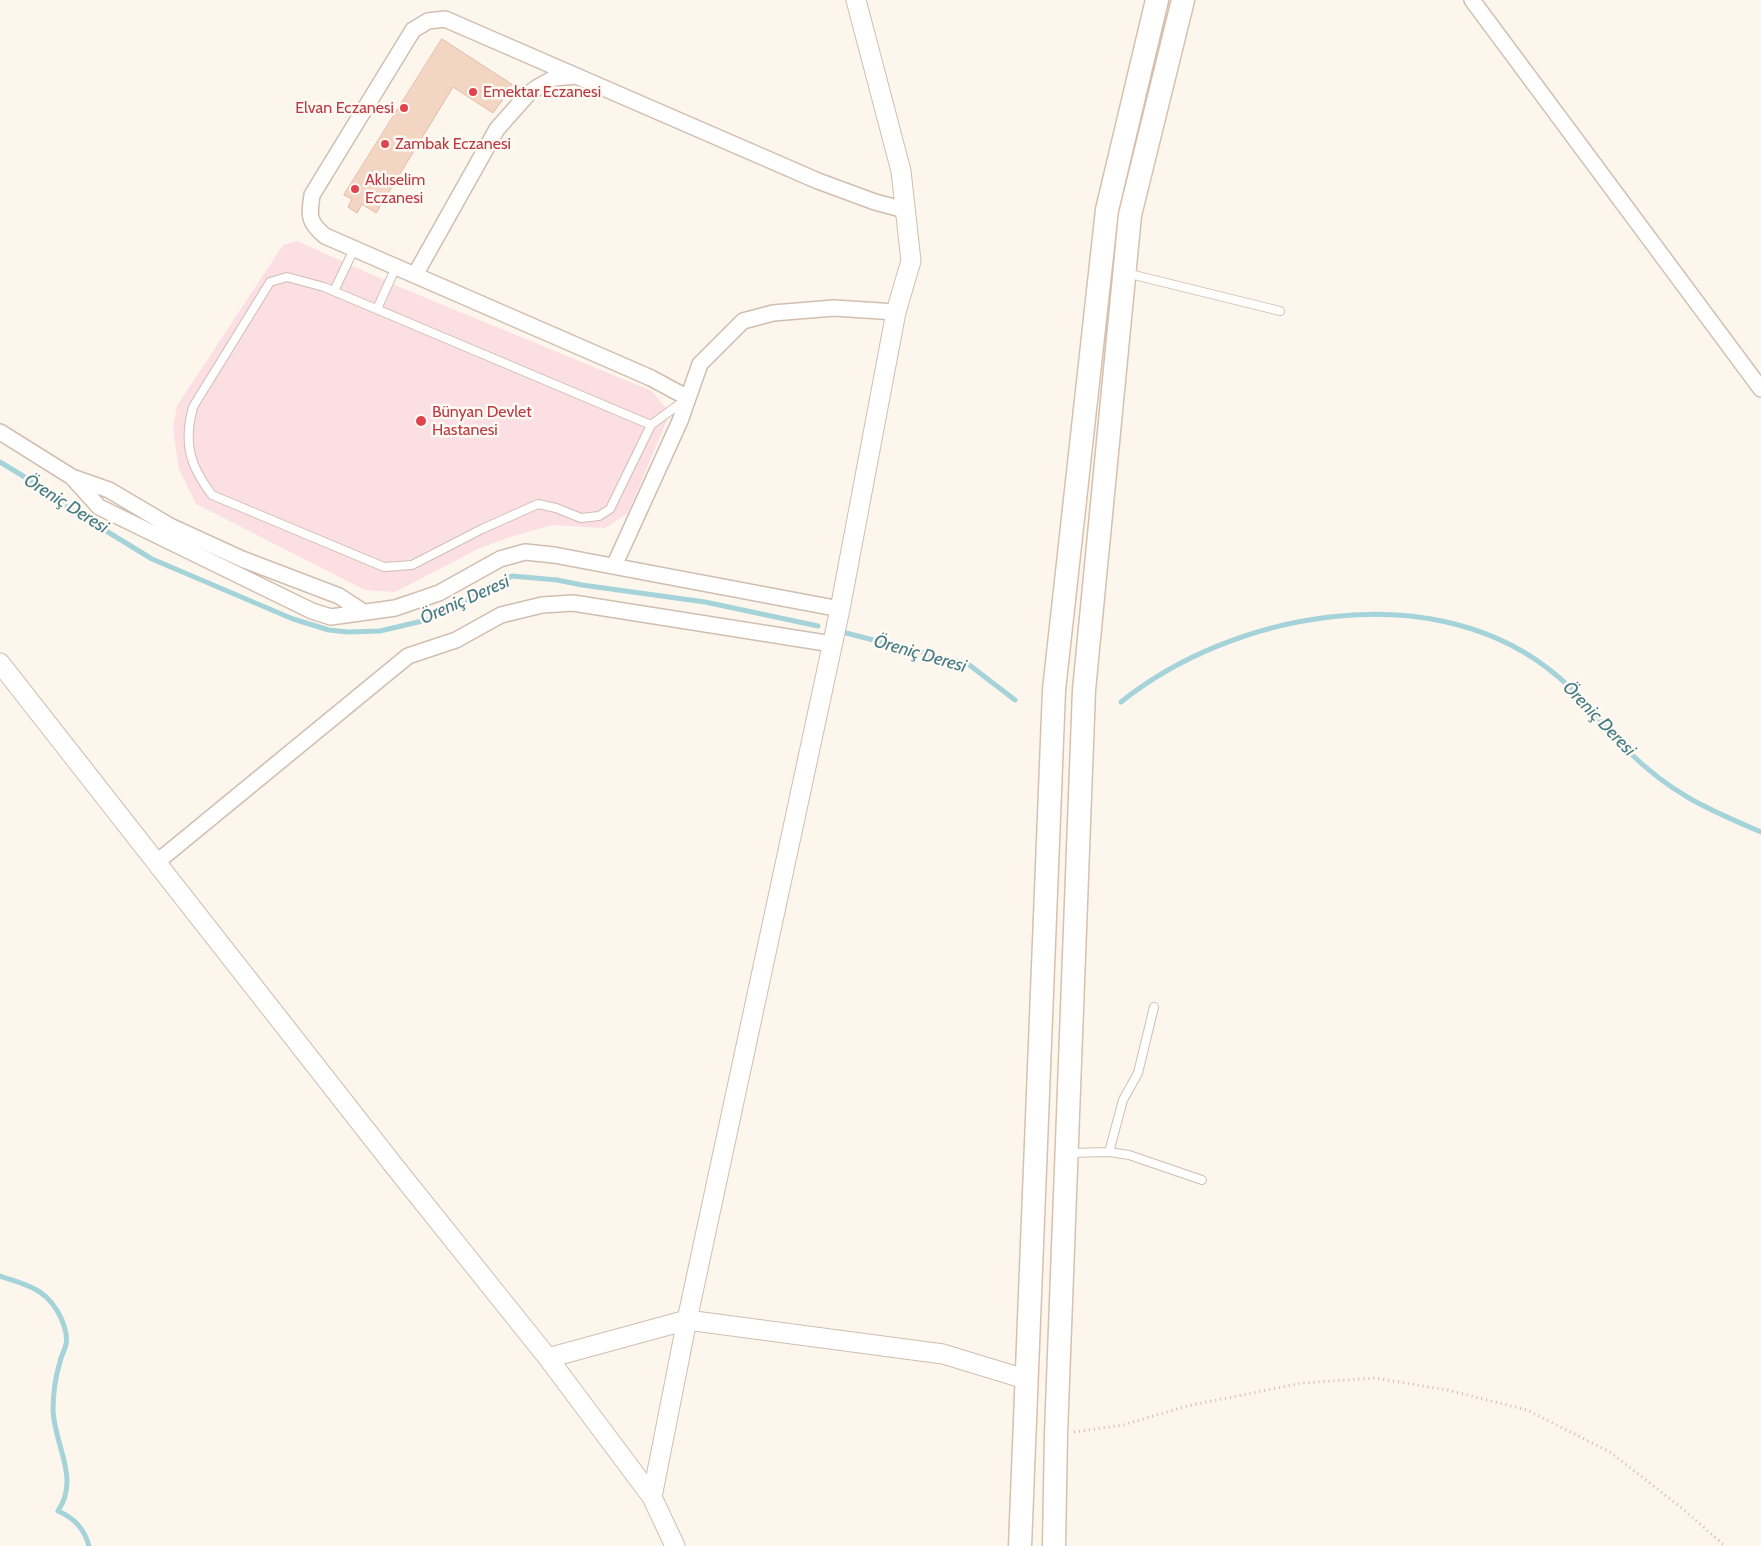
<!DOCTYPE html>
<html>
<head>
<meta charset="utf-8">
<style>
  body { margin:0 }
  canvas { display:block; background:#fdf6ec }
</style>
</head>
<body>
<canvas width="1761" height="1546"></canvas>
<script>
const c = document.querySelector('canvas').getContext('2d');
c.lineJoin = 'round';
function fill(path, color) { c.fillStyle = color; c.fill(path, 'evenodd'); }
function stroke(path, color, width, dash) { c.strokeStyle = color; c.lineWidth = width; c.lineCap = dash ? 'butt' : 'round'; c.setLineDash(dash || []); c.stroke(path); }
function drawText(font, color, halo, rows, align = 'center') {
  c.font = font + ' Cabin,sans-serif'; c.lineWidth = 5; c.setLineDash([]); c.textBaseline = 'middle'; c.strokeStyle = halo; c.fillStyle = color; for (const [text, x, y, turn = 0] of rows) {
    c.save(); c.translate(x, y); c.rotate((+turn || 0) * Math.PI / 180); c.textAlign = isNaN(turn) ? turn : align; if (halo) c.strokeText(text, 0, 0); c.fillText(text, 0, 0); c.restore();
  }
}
const medical = new Path2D(`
  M297,241L404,289L652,391L670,413L628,513L605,528L553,525L513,536L480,548L395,592L365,590L196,504L179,469L173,430L177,406L283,245Z`);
const stream = new Path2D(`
  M0,462L28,479L54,499L152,559L293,619L329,630L348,632L380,631L431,619L512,576L557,580L582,585L705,602L818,626
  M846,633L968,664L1015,700
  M1121,702C1232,613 1425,576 1546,667C1581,693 1598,721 1627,750C1670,793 1707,809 1761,832
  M0,1276C28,1286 47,1288 61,1318C64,1325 68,1336 66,1344C65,1350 61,1356 60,1362C55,1378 53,1395 53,1411C55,1447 80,1478 58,1511C74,1518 84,1528 89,1546`);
const building = new Path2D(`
  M442,39L513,85L493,113L453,87L376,213L362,204L357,213L348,207L352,199L344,195Z`);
const path = new Path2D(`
  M1074,1432L1123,1425L1187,1406L1302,1383L1375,1378L1447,1390L1527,1410L1610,1452L1683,1509L1725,1546`);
const service = new Path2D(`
  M1126,273L1280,311
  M334,291L354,249
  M377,309L396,267
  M651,425L324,287L287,277L270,282L193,407C183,444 190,466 212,495L384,567L412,565L482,529L538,504L556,508L581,518L599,516L610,509L651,425L685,400
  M1109,1152L1123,1100L1138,1073L1154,1007
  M1068,1153L1109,1152L1129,1155L1202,1180`);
const minor = new Path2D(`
  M1472,0L1761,389
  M415,275L497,129L528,94L538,87L554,78L577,76
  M896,312L834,308L773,313L743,321L700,364L688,398L651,378L325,236C308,222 309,216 312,195L413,30L428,21L445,19L818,181L875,202L905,210
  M0,432L72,477L109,490L170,526L242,559L339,596L362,611
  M72,477L99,507L312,611L331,617L395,608L439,593L500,559L525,552L554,555L840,609
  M614,566L680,421L688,398
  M157,862L408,656L456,640L501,615L542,605L573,603L832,644`);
const tertiary = new Path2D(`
  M0,663L395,1167L548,1358L652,1497L675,1546
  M548,1358L687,1320L943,1354L1025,1379
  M652,1497L687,1320L840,609L896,312L911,261L901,171L856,0`);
const secondary = new Path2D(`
  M1020,1546L1054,690L1107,210L1157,0
  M1054,1546L1056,1434L1084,690L1130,215L1183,0`);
const markers = [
  [473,92,5,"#e0444e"],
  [404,108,5,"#e0444e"],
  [385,144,5,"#e0444e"],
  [355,189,5,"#e0444e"],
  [421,421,6,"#e0444e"]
];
const healthNames = [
  ["Emektar Eczanesi",483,92],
  ["Elvan Eczanesi",394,108,"right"],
  ["Zambak Eczanesi",395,144],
  ["Aklıselim",365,180],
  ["Eczanesi",365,198],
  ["Bünyan Devlet",432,412],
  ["Hastanesi",432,430]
];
const waterNames = [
  ["Öreniç Deresi",66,504,32],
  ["Öreniç Deresi",465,600,-24],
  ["Öreniç Deresi",920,654,16],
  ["Öreniç Deresi",1599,719,46]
];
fill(medical, '#fbdfe3');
stroke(stream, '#a5d3da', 5);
fill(building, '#f3d5c3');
stroke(building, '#e6bba3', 1);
stroke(service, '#d1beb0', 10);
stroke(minor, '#d1beb0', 18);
stroke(tertiary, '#d1beb0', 21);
stroke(secondary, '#d6c0b0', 25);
stroke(path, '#d9b8a5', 3, [1, 4]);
stroke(service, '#fff', 8);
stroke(minor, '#fff', 15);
stroke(tertiary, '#fff', 19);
stroke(secondary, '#fff', 22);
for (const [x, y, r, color] of markers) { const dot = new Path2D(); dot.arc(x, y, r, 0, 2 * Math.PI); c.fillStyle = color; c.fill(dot); stroke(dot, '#fffaf3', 2); }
drawText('16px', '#be3a42', '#fffaf3', healthNames, 'left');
drawText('italic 18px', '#437c86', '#fffaf3', waterNames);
</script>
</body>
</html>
